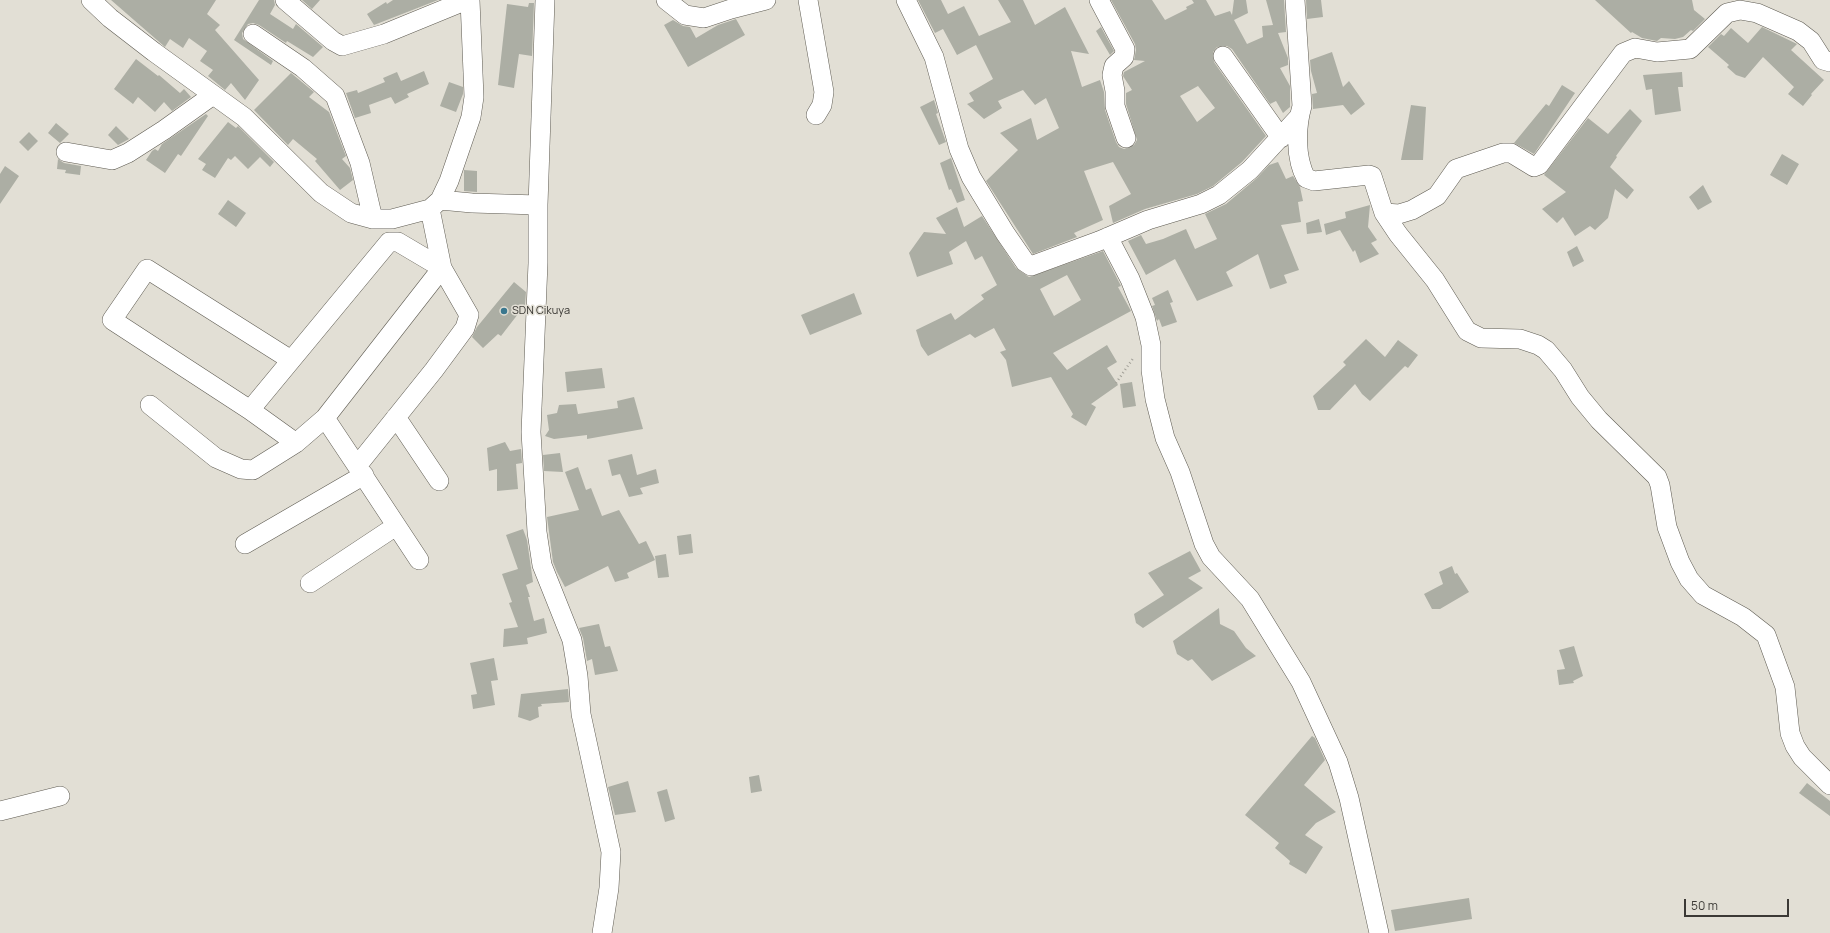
<!DOCTYPE html>
<html>
<head>
<meta charset="utf-8">
<style>
  body { margin:0 }
  #map { position:relative; width:1830px; height:933px; overflow:hidden; background:#e2dfd5; font-family:Manrope,sans-serif }
  canvas { display:block }
  .scale { position:absolute; left:1684px; top:899px; width:105px; height:18px; box-sizing:border-box; border:2px solid #3b3935; border-top:0; padding-left:5px; font-size:12px; line-height:14px; white-space:nowrap; color:#3b3935; -webkit-text-stroke:3px #e2dfd5; paint-order:stroke }
</style>
</head>
<body>
<div id="map">
<canvas width="1830" height="933"></canvas>
<div class="scale">50 m</div>
</div>
<script>
const c = document.querySelector('canvas').getContext('2d');
c.lineJoin = 'round';
function fill(path, color) { c.fillStyle = color; c.fill(path, 'evenodd'); }
function stroke(path, color, width, dash) { c.strokeStyle = color; c.lineWidth = width; c.lineCap = dash ? 'butt' : 'round'; c.setLineDash(dash || []); c.stroke(path); }
function drawText(font, color, halo, rows, align = 'center') {
  c.font = font + ' Manrope,sans-serif'; c.lineWidth = 3; c.setLineDash([]); c.textBaseline = 'middle'; c.strokeStyle = halo; c.fillStyle = color; for (const [text, x, y, turn = 0] of rows) {
    c.save(); c.translate(x, y); c.rotate((+turn || 0) * Math.PI / 180); c.textAlign = isNaN(turn) ? turn : align; if (halo) c.strokeText(text, 0, 0); c.fillText(text, 0, 0); c.restore();
  }
}
const building = new Path2D(`
  M111,0H216L207,14L220,25L215,30L259,80L245,100L231,83L225,90L208,76L213,70L200,61L207,51L189,38L183,48L170,39L165,47Z
  M259,0H274L275,5L270,14L293,29L296,24L323,47L313,57L287,41L286,43L259,25L253,23L248,24L242,33L243,39L273,61L271,65L234,40Z
  M302,0H320L312,9Z
  M393,0H438L374,25L367,14L386,2L387,4Z
  M918,0H941L948,14L964,6L979,36L1011,22L998,0H1023L1035,25L1065,7L1089,54L1071,51L1082,87L1100,80L1104,92L1105,110L1116,142L1119,147L1124,149L1134,145L1137,140L1126,104V93L1132,90L1123,76L1124,72L1145,61L1134,60L1136,50L1135,44L1111,0H1152L1165,20L1187,9L1186,7L1194,3L1192,0H1206L1215,16L1230,11L1232,15L1234,0H1246L1248,13L1234,20L1247,44L1263,37L1262,26L1273,25L1266,0H1284L1286,32L1278,33L1288,58V65L1280,68L1290,86V107L1283,113L1276,101L1270,104L1232,49L1227,46L1217,47L1213,52L1214,62L1266,136L1242,162L1213,186L1197,194L1145,209L1113,223L1109,206L1131,194L1113,162L1084,171L1103,220L1074,233L1077,237L1033,254L986,181L1018,150L1000,133L1031,118L1037,140L1059,128L1046,98L1035,105L1023,90L998,101L1002,108L984,119L967,104L974,101L969,93L993,79L976,45L957,55L943,29L935,33ZM1198,86L1215,108L1197,122L1180,96Z
  M1306,0H1321L1323,17L1307,19Z
  M1595,0H1692L1694,10L1705,19L1693,31L1691,30L1683,37L1675,39L1661,38L1657,41L1642,38L1632,32L1631,33Z
  M529,3H534L532,56L519,54L514,88L498,85L507,4L528,7Z
  M736,19L745,35L688,67L664,25L673,20L683,26L690,27L696,38L718,25Z
  M1101,27L1114,51L1110,55L1096,31Z
  M1762,27L1797,44L1791,50L1824,80L1811,94L1812,95L1803,106L1788,94L1794,87L1763,57L1745,78L1736,75L1727,67L1729,65L1708,47L1721,34L1724,36L1731,28L1748,43Z
  M1332,52L1343,87L1349,81L1365,104L1351,115L1343,105L1313,109L1312,94L1317,93L1311,71L1310,60Z
  M136,59L158,76L159,75L180,93L184,89L191,97L172,111L164,102L155,112L138,97L133,104L114,89Z
  M424,71L429,84L407,94L409,97L395,104L391,97L369,105L371,113L355,118L346,93L357,90L358,93L385,82L383,78L397,72L401,81Z
  M1682,72L1683,87H1678L1681,111L1655,115L1652,89L1646,90L1643,75Z
  M291,73L314,92L309,97L329,112L346,156L342,159L350,168L353,180L340,190L315,161L317,159L293,139L288,145L254,110Z
  M449,82L463,87V94L456,112L440,106Z
  M1562,85L1575,93L1534,154L1514,143L1546,104L1549,106Z
  M934,100L938,113L936,114L946,142L939,145L920,107Z
  M1411,105L1426,107L1423,160H1401Z
  M1630,109L1642,121L1616,156L1617,157L1610,167L1634,190L1627,199L1615,189L1608,218L1595,230L1590,226L1575,236L1563,217L1557,223L1542,209L1566,192L1544,175L1588,118L1608,134Z
  M206,114L208,116L181,156L178,154L165,173L146,160L152,151L155,149L158,151L162,144Z
  M228,122L236,128L238,126L274,162L270,167L260,157L248,169L235,156L231,160L228,158L215,178L202,170L206,164L198,159Z
  M56,123L69,134L60,143L48,133Z
  M116,126L129,139L118,145L108,135Z
  M29,132L38,141L28,151L19,142Z
  M1782,154L1799,164L1787,185L1770,175Z
  M951,158L965,200L957,203L951,189L949,190L940,163Z
  M58,159L64,163L81,166L80,175L65,173L66,170L57,169Z
  M1278,162L1286,179L1293,176L1300,187L1303,201L1298,202L1301,222L1281,225L1299,270L1284,275L1287,283L1270,289L1258,254L1226,272L1233,286L1197,301L1175,259L1146,275L1128,241L1141,235L1146,244L1163,239L1186,229L1195,249L1217,239L1205,214L1226,204L1257,178L1269,165Z
  M5,166L19,176L0,204V174Z
  M464,170L477,171V192L464,191Z
  M1703,185L1712,202L1698,210L1689,197Z
  M228,200L246,213L236,227L218,214Z
  M1370,205L1368,227L1377,240L1371,243L1379,254L1360,263L1355,250L1353,252L1340,230L1326,235L1324,224L1346,218L1345,212Z
  M957,207L964,227L982,216L1016,268L1029,277L1103,251L1120,284L1121,286L1118,287L1131,311L1053,353L1067,370L1107,345L1117,362L1107,368L1118,385L1091,404L1096,407L1086,426L1071,417L1073,414L1051,377L1012,387L1006,360L1000,352L1006,350L994,328L975,338L970,334L928,356L921,346L916,330L951,313L955,320L984,299L981,295L997,285L982,256L975,260L966,241L949,252L953,264L917,277L909,253L924,232L946,234L936,218ZM1067,275L1081,300L1054,316L1040,289Z
  M1319,219L1322,232L1307,234L1306,223Z
  M1577,246L1584,261L1573,267L1567,252Z
  M514,282L526,292L525,305L501,336L498,334L483,348L472,337L477,327Z
  M1168,290L1173,302L1170,303L1177,322L1162,327L1159,319L1157,321L1152,306L1155,305L1152,298Z
  M854,293L862,314L810,335L801,315Z
  M1366,339L1385,357L1398,340L1418,355L1408,368L1405,366L1370,401L1362,394L1355,384L1330,410H1318L1313,396L1346,365L1343,362Z
  M602,368L605,388L567,392L565,372Z
  M1132,382L1136,406L1123,408L1120,384Z
  M634,397L643,429L587,439V435L554,439L545,436L549,430L547,415L557,413L559,405L576,404L578,414L618,408L617,401Z
  M505,442L510,451L521,449L522,463L516,464L518,489L497,491V469L489,471L487,448Z
  M560,453L563,472L544,471L543,455Z
  M632,454L637,475L656,469L659,483L640,488L643,494L629,497L620,474L612,476L608,460Z
  M578,467L586,490L591,488L602,516L619,510L639,544L646,541L655,560L627,573L629,578L615,582L608,566L565,587L557,572L553,562L547,517L579,510L565,472Z
  M523,529L527,540L533,582L526,585L530,597H528L534,621L544,618L547,633L527,638L528,644L503,647L504,629L518,627L509,603L512,602L502,574L518,569L506,535Z
  M691,534L693,553L679,555L677,536Z
  M1190,551L1201,571L1188,578L1203,588L1143,628L1136,623L1134,614L1164,595L1148,573Z
  M666,554L669,577L658,578L655,556Z
  M1452,566L1455,574L1457,573L1469,592L1440,609H1432L1424,594L1443,584L1439,572Z
  M1219,608L1220,624L1234,631L1246,648L1256,656L1212,681L1192,659L1188,661L1177,654L1173,641Z
  M599,624L605,647L610,646L618,671L595,675L592,659L587,661L583,638L579,628Z
  M1574,646L1583,676L1573,681L1574,683L1559,685L1557,670L1565,669L1559,650Z
  M494,658L498,680L491,681L495,705L473,709L471,695L477,694L470,663Z
  M568,689L569,702L541,704L542,706L538,707L539,717L530,721L518,717L521,694Z
  M1312,736L1315,738L1325,760L1304,785L1336,812L1316,823L1305,835L1323,847L1306,874L1289,864L1290,861L1275,848L1279,843L1245,815Z
  M759,775L762,791L751,793L749,777Z
  M628,781L636,812L615,815L608,787Z
  M1807,783L1830,801V816L1799,793Z
  M667,789L675,819L665,822L657,792Z
  M1469,898L1472,919L1395,931L1391,910Z`);
const path = new Path2D(`
  M1116,383L1134,357`);
const minor = new Path2D(`
  M91,0L110,18L154,52L244,117L321,193L351,213L373,219H392L430,209L440,200L449,181L471,117L474,97L470,0
  M285,0L333,41L342,46L384,34L467,0
  M545,0L538,205V263L531,432L537,532L542,565L572,640L578,676L581,714L611,852L609,888L602,933
  M666,0L685,15L704,18L731,9L766,0
  M808,0L824,92L822,105L816,115
  M906,0L934,57L959,149L971,177L1005,233L1025,262L1031,266L1099,241L1148,220L1201,204L1219,195L1250,170L1298,118
  M1099,0L1125,49L1124,57L1114,66L1112,75L1115,91V106L1126,138
  M1295,0L1302,106C1296,127 1295,158 1306,178L1314,181L1369,175L1372,176L1384,213L1398,234L1435,280L1467,331L1481,338L1520,339L1538,345L1546,350L1563,370L1580,397L1599,420L1657,477L1660,485L1667,527L1680,562L1689,579L1703,595L1743,617L1766,635L1785,687L1790,733L1795,746L1802,757L1830,785
  M253,34L303,68L335,96L360,163L373,219
  M1223,56L1281,138
  M66,152L112,160L128,153L164,130L213,95
  M440,200L472,203L538,205
  M1384,213L1399,214L1412,210L1437,196L1456,169L1503,153H1511L1534,167L1539,165L1623,53L1635,48L1657,52L1690,49L1727,13L1740,10L1757,13L1798,31L1811,41L1823,60L1830,62
  M1108,237L1130,279L1145,317L1151,345V370L1155,399L1165,438L1180,472L1204,544L1211,557L1250,599L1301,682L1338,762L1349,798L1379,933
  M291,360L147,269L112,320L250,410L389,242H398L442,268L325,418L357,466
  M150,405L216,458L241,469L253,470L296,443L325,418
  M250,410L296,443
  M396,417L439,481
  M245,544L364,475
  M419,560L357,466L434,370L465,328L469,315L442,268L430,209
  M310,583L396,526
  M0,811L60,796`);
const markers = [
  [504,311,4,"#3a778e"]
];
const poiNames = [
  ["SDN Cikuya",512,311]
];
fill(building, '#acaea4');
stroke(minor, '#5e5b52', 20);
stroke(path, '#a2a098', 2.5, [1, 3]);
stroke(minor, '#fff', 19);
for (const [x, y, r, color] of markers) { const dot = new Path2D(); dot.arc(x, y, r, 0, 2 * Math.PI); c.fillStyle = color; c.fill(dot); stroke(dot, '#e2dfd5', 1.5); }
drawText('11px', '#3b3935', '#e2dfd5', poiNames, 'left');
</script>
</body>
</html>
